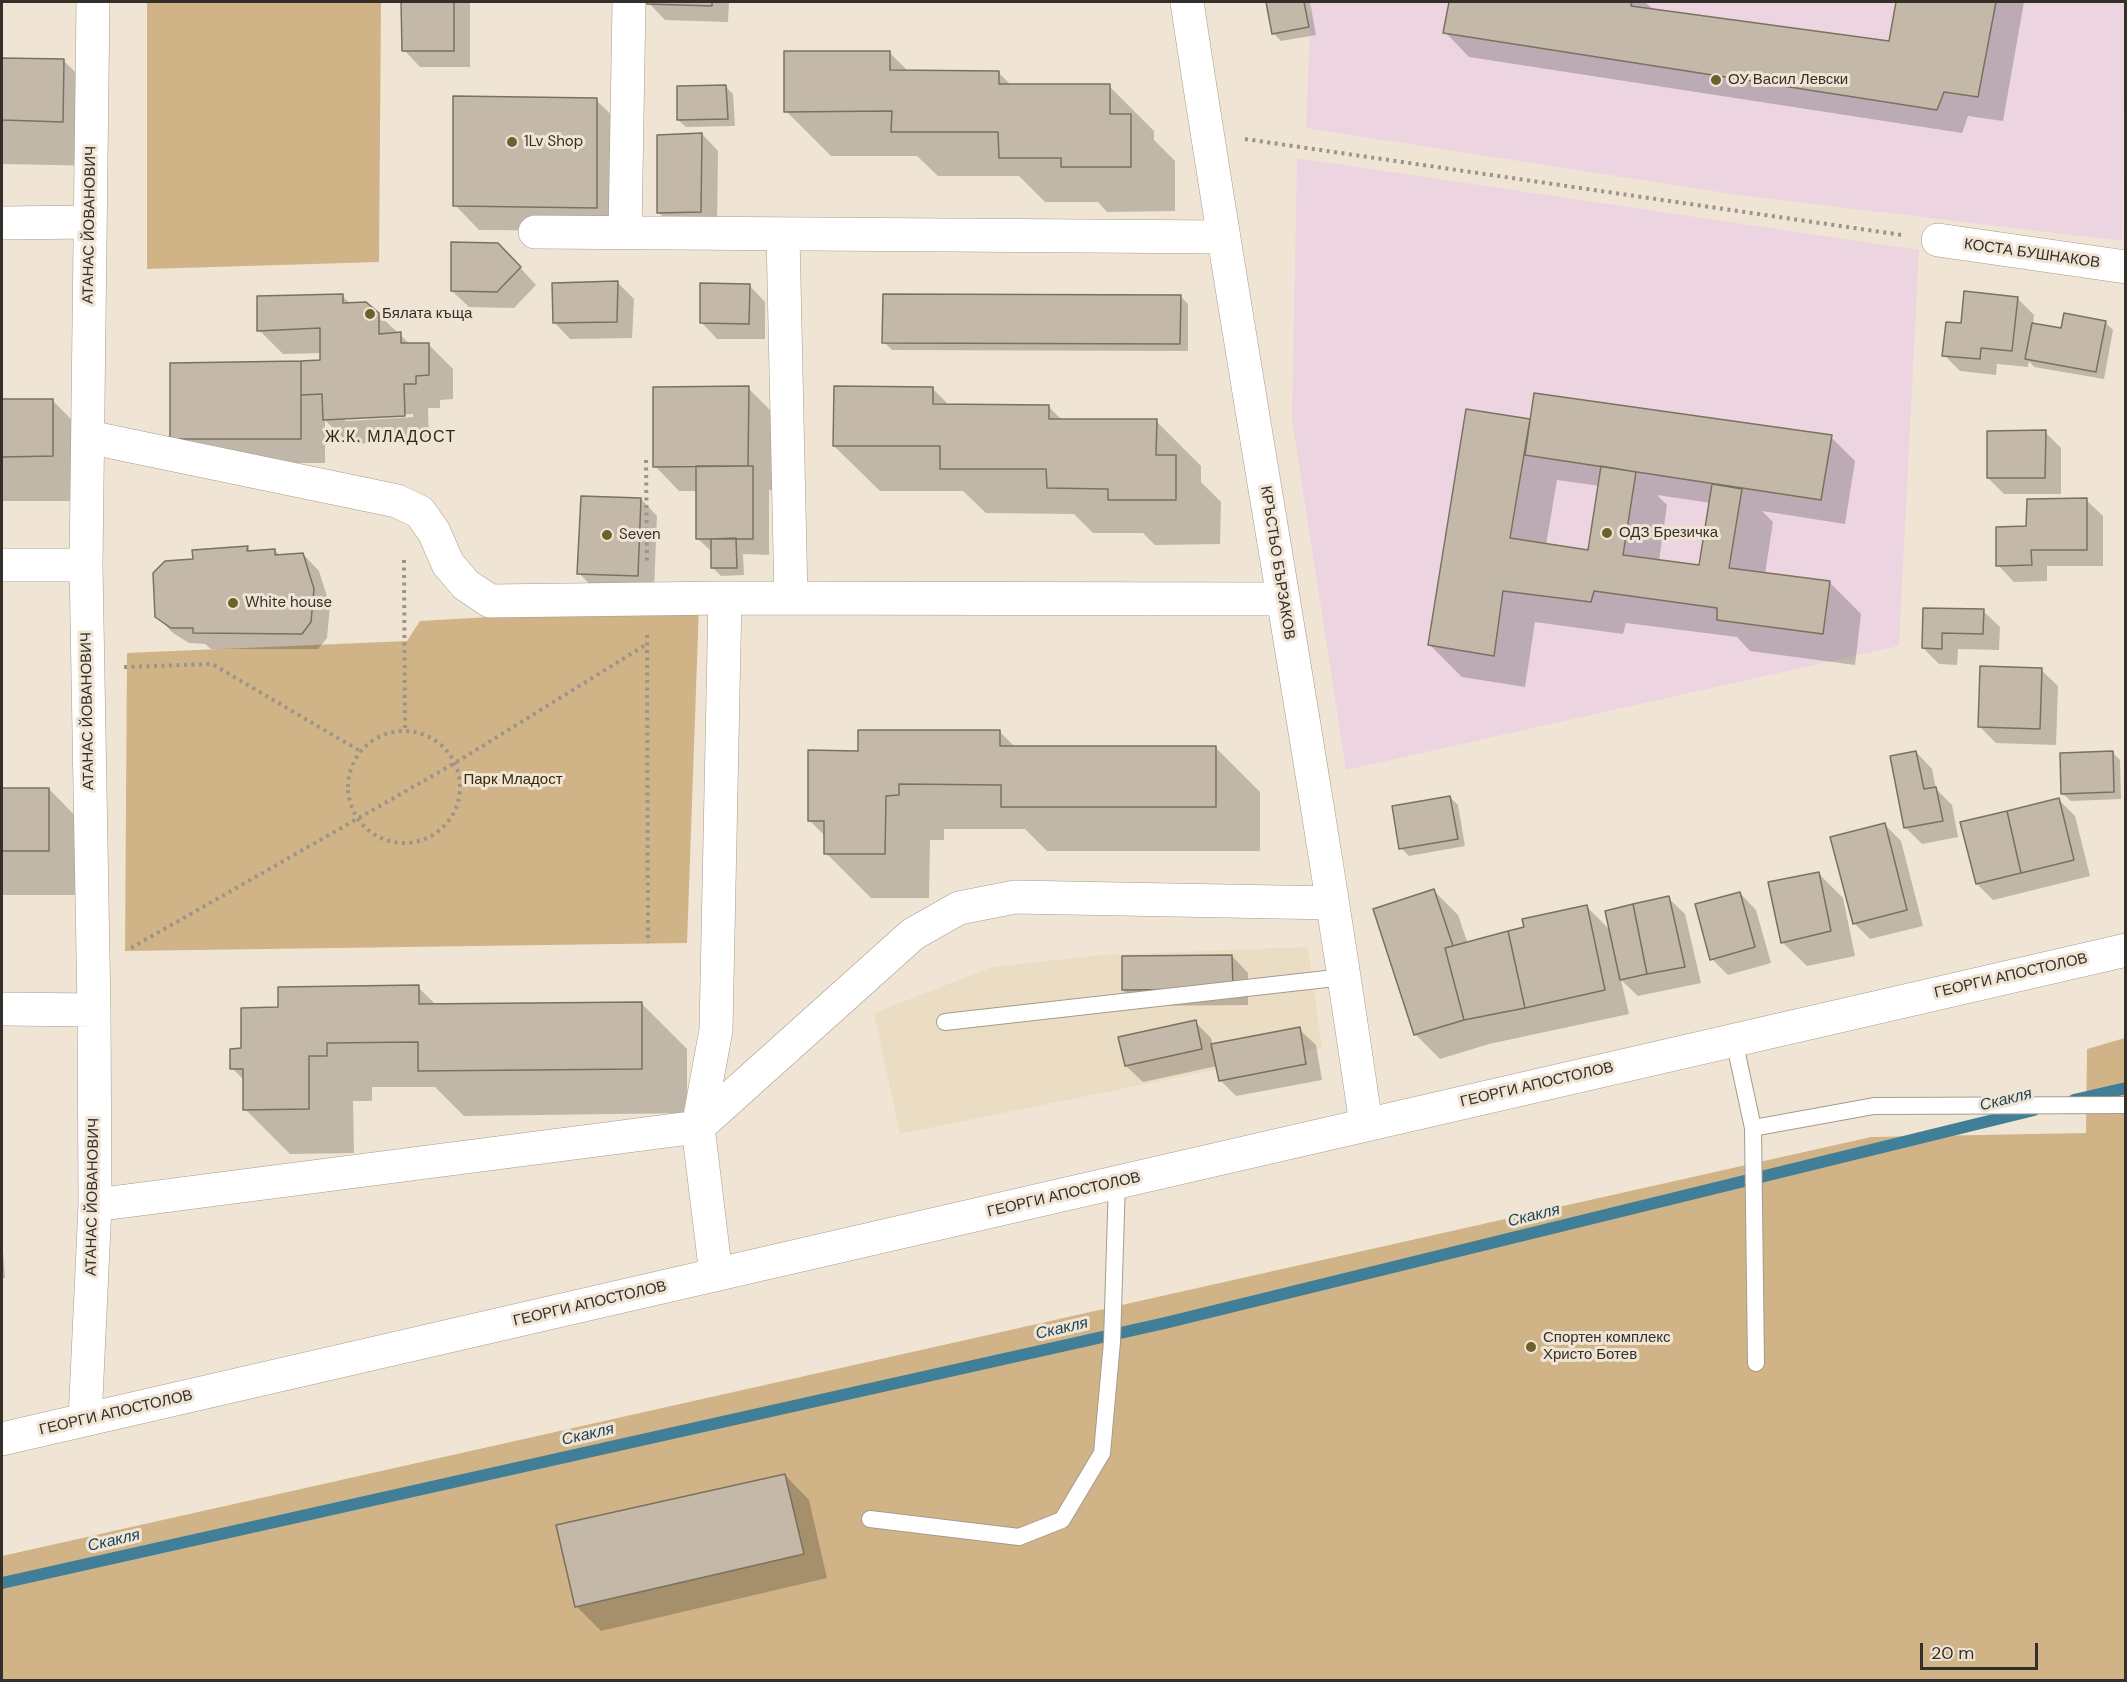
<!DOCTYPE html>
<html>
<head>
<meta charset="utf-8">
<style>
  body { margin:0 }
  #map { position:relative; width:2127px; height:1682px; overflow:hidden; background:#f0e5d4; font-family:"DM Sans",sans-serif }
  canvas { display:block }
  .frame { position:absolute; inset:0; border:3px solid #342f29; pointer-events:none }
  .scale { position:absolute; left:1920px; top:1643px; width:118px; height:27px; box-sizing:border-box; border:3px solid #342f29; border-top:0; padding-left:8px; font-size:18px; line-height:21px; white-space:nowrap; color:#342f29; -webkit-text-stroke:4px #f0e5d4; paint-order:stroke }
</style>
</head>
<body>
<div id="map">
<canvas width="2127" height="1682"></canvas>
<div class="frame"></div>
<div class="scale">20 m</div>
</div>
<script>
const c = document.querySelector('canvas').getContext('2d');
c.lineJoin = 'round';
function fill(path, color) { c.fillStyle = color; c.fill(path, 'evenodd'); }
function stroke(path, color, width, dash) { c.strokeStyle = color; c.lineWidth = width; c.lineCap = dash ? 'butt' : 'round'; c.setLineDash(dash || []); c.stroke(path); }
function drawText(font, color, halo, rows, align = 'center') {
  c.font = font + ' "DM Sans",sans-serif'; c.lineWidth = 6; c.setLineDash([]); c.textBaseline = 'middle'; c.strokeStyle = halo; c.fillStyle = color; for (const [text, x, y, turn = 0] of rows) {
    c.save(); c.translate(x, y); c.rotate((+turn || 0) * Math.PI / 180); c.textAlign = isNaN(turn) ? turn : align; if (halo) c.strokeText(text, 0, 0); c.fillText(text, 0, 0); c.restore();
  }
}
const built = new Path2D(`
  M1308,947L1322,1048L900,1134L874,1013L992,967L1103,955Z`);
const education = new Path2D(`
  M1311,2H2125L2122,241L1738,195L1306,128Z
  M1297,158L1919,250L1899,646L1346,770L1292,420Z`);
const green = new Path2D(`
  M147,2H381L379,262L147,269Z
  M699,605L687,943L125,951L127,653L407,641L420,621Z
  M2125,1038V1680H2V1556L1871,1137L2086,1133L2087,1049Z`);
const shadow = new Path2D(`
  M403,2H470V67H420L404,50Z
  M648,2H729L728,22L665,20Z
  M1268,2H1310L1316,35L1281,41L1273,33Z
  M1450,2H1645L1654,10L1891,42L1898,2H2024L2003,121L1968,116L1962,133L1469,57L1445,32Z
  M890,53L909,72H998L1011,85L1109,86L1154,131V140L1175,161V211L1107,212L1098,202H1045L1019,176H938L917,156H831L786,111Z
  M2,59L63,60L108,105L107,166L2,164Z
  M725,86L733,94L735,126L686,127L678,120Z
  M596,100L621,124V231L479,230L455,205Z
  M702,134L718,151L717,228L675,229L659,213Z
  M514,261L536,285L514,308L469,307L452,291Z
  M618,283L634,299L632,338L570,339L554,322Z
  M749,285L765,302V339H717L701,322Z
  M342,296L351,304L378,314L411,345L428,344L453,369V399L440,400V408H428L429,440L349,444L325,420V463H196L171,439L322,361V353L283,354L259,330ZM413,414V417L346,421L343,418Z
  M1180,296L1188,304V351L892,350L884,342Z
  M2017,298L2034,315L2033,325L2062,330L2105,322L2113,330L2104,379L2034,367L2029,361L2028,367L1997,364L1996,375L1960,371L1944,355L1962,325Z
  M748,388L772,412V490H769V555L743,554L744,575L721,576L713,568V553L697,538V491H679L655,466Z
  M932,388L950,406L1049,407L1063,421H1156L1201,466V482L1221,502L1220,544L1155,545L1143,533H1093L1074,514L986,513L963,491H880L834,446Z
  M2,401H53L98,446V501H2Z
  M1467,410L1531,421L1831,437L1855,461L1845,524L1762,511L1773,522L1765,574L1829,582L1861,614L1855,665L1750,651L1737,637L1626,623L1623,634L1535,622L1525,687L1462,677L1430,645ZM1557,480L1600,486L1589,551L1546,545ZM1657,495L1711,503L1700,567L1659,561L1667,505Z
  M2045,432L2061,448V494H2004L1988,478Z
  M641,499L657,516L654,591L595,590L579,573Z
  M2086,500L2103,516V566H2047V581L2014,582L1998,565L2028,528Z
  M247,547L252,552L275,550L280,556L303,554L319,571L330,606L327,638L318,649H211L205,644L189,643L173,633L156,616L195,560Z
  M1924,610L1983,611L2000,627L1999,650L1958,649L1957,665L1939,664L1923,648Z
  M2041,670L2058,686L2056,745L1996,743L1980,727Z
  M999,731L1015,747H1215L1260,792V851H1047L1025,829H944V840H930L929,898H871L826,853V837L809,820L859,752Z
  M1916,752L1932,769L1936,789L1952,805L1958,837L1922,844L1906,828Z
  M2112,752L2120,760L2121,799L2071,801L2063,794Z
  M2,789H49L94,835L93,895H2Z
  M1450,797L1458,805L1465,846L1409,856L1401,848Z
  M2059,800L2075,816L2090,876L1993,900L1977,884Z
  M1885,825L1901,841L1923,926L1870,939L1854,923Z
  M1818,873L1843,898L1855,956L1807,966L1782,942Z
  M1434,891L1458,915L1468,944L1526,928L1586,906L1611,931L1668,898L1685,914L1701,983L1638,996L1621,980L1629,1014L1489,1044L1440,1059L1415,1034Z
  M1740,893L1756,910L1771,963L1728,975L1712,959Z
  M1232,956L1248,973V1005L1140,1006L1123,990Z
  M418,987L437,1006L642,1004L687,1049V1113L464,1116L435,1087H372V1101H353L354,1153L290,1154L245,1109V1081L232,1068L243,1050L279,1008Z
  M1195,1022L1211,1038L1213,1045L1299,1029L1316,1045L1322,1080L1236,1096L1220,1080L1217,1066L1143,1082L1126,1066Z
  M2,1238L5,1278H2Z
  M785,1475L809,1500L827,1578L601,1631L576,1606Z`);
const stream = new Path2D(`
  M2074,1100L2126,1088
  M2,1583L1165,1323L2034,1110`);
const building = new Path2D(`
  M401,2H454V51H402Z
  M647,2H712V6L647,4Z
  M1266,2H1304L1309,27L1272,34Z
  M1449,2H1632L1631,6L1889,41L1896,2H1996L1978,97L1944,92L1937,110L1443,33Z
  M784,51H890V70L999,71V84H1110V114H1131V167H1061V158H999L998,132H891L892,111L784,112Z
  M2,58L64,59L63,122L2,120Z
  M726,85L728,119L677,120V86Z
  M453,96L597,98V208L453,206Z
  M702,133L701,212L657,213V135Z
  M451,242L498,243L521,267L497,292L451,291Z
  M618,281L617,322L553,323L552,283Z
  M700,283L750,284L749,324L700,323Z
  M1964,291L2018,297L2012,351L1981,348L1980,359L1942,356L1946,322L1961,323Z
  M343,294V303L366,302L379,313V334L401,332V343H429V375L416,376V384H404L405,416L323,420L322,394L301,395V361L320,360V328L257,331V296Z
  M883,294L1181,295L1180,344L882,343Z
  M2064,313L2106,321L2096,372L2025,359L2032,323L2061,328Z
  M301,361V439H170V363Z
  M749,386L748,466L653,467V387Z
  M834,386L933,387V404L1049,405V419H1157L1156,455H1176V500H1108V489L1047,488L1046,469H940V446H833Z
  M1534,393L1832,435L1821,500L1525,455Z
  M2,399H53V456L2,457Z
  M1466,409L1530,419L1510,538L1588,550L1601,466L1636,472L1623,555L1699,565L1712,484L1742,489L1729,568L1830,581L1823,634L1717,620V608L1594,591L1591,602L1503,591L1494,656L1428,645Z
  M2046,430L2045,478H1987V431Z
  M696,466H753V539H696Z
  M581,496L641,498L638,576L577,574Z
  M2087,498V550H2031L2032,565L1996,566V527L2026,526L2027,499Z
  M736,538L737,568H711V539Z
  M248,546L247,551L275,549V555L303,553L314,589L311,622L302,634L193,633V628H171L155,617L153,573L165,561L193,559L192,550Z
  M1923,608L1984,609L1983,634L1942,633V649L1922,648Z
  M1980,666L2042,668L2040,729L1978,727Z
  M858,730H1000V746H1216V807H1001V785L899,784V795L886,796L885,854H824V821H808V750L858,751Z
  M1916,751L1924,789L1936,787L1943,821L1904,828L1890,756Z
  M2113,751L2114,792L2061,794L2060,753Z
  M2,788H49V851H2Z
  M1450,796L1458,839L1399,849L1392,806Z
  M2059,798L2074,860L2021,873L2007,811Z
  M2007,811L2021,873L1976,884L1960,822Z
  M1885,823L1907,910L1853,924L1830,837Z
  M1819,872L1831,931L1781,943L1768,882Z
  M1434,889L1453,946L1445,948L1464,1020L1414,1035L1373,909Z
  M1740,892L1755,947L1710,960L1695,904Z
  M1669,896L1685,967L1647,974L1633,904Z
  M1633,904L1647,974L1620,980L1605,911Z
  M1587,905L1605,990L1525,1008L1508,931L1524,927L1522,919Z
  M1508,931L1525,1008L1464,1020L1445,948Z
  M1232,955L1233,989L1122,990V956Z
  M419,985V1004L642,1002V1069L418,1071V1042L327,1043V1056H309V1109L243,1110V1069H230V1049L241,1048V1008L278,1007V987Z
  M1196,1020L1202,1049L1125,1066L1118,1037Z
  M1300,1027L1306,1064L1219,1081L1211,1044Z
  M785,1474L804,1554L575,1607L556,1525Z`);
const path = new Path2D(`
  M1245,139L1902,235
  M646,460L647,561
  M404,560L405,730
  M647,635L648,943
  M124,667L212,664L360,751
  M348 787a56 56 0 1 1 112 0a56 56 0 1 1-112 0Z
  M131,948L455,763L647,644`);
const service = new Path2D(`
  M945,1022L1344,977
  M1734,1040L1753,1128L1874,1106L2126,1105
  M1753,1128L1756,1363
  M870,1519L1019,1537L1062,1520L1102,1453L1112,1342L1117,1182`);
const minor = new Path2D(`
  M1187,2C1243,376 1312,749 1366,1125
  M2,223L90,222
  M535,232L1223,237
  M625,233L629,2
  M783,235L791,598
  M1938,240L2126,267
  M88,437L397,501L420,512L434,532L448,564L466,585L490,601L725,598
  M2,565H86
  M1283,599L725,598L716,1030L698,1127L913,934L959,908L1015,897L1332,903
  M2,1009L94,1010
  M95,1205L698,1127L716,1275
  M85,1420L95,1205L94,1010L86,565L93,2
  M2,1439L2126,950`);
const markers = [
  [1716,80,6,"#6d602d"],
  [512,142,6,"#6d602d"],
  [370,314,6,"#6d602d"],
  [1607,533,6,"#6d602d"],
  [607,535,6,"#6d602d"],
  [233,603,6,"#6d602d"],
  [1531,1347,6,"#6d602d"]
];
const poiNames = [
  ["ОУ Васил Левски",1728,80],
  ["1Lv Shop",524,142],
  ["Бялата къща",382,314],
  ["ОДЗ Брезичка",1619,533],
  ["Seven",619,535],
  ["White house",245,603],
  ["Спортен комплекс",1543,1338],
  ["Христо Ботев",1543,1355]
];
const streetNames = [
  ["АТАНАС ЙОВАНОВИЧ",90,225,-89],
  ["КОСТА БУШНАКОВ",2032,254,8],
  ["КРЪСТЬО БЪРЗАКОВ",1277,563,81],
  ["АТАНАС ЙОВАНОВИЧ",88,711,-91],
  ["ГЕОРГИ АПОСТОЛОВ",2011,976,-13],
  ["ГЕОРГИ АПОСТОЛОВ",1537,1085,-13],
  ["ГЕОРГИ АПОСТОЛОВ",1064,1195,-13],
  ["АТАНАС ЙОВАНОВИЧ",93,1197,-89],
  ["ГЕОРГИ АПОСТОЛОВ",590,1304,-13],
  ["ГЕОРГИ АПОСТОЛОВ",116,1413,-13]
];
const parkNames = [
  ["Парк Младост",513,780]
];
const neighbourhoodNames = [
  ["Ж.К. МЛАДОСТ",391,438]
];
const waterNames = [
  ["Скакля",2006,1100,-14],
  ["Скакля",1534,1216,-14],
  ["Скакля",1062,1329,-13],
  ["Скакля",588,1435,-13],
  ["Скакля",114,1541,-13]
];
fill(built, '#ebdcc4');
fill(education, '#ecd5e1');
fill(green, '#d0b487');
fill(shadow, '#0003');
stroke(stream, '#417e98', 12);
fill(building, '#c4b9a9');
stroke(building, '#7a7161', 1.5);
stroke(service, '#a69b8b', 18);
stroke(minor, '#a69b8b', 34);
stroke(path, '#9c9488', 4, [3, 4.5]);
stroke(service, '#fff', 16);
stroke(minor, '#fff', 33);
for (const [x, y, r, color] of markers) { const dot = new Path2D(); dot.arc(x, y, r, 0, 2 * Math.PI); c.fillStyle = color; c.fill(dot); stroke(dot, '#f0e5d4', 2); }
drawText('15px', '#342f29', '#f0e5d4', poiNames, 'left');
drawText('15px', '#342f29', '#f0e5d4', streetNames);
drawText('15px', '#3a2908', '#f0e5d4', parkNames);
c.letterSpacing = '1.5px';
drawText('16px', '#30281a', '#f0e5d4', neighbourhoodNames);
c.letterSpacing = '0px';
drawText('italic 16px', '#1d4455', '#f0e5d4', waterNames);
</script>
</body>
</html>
